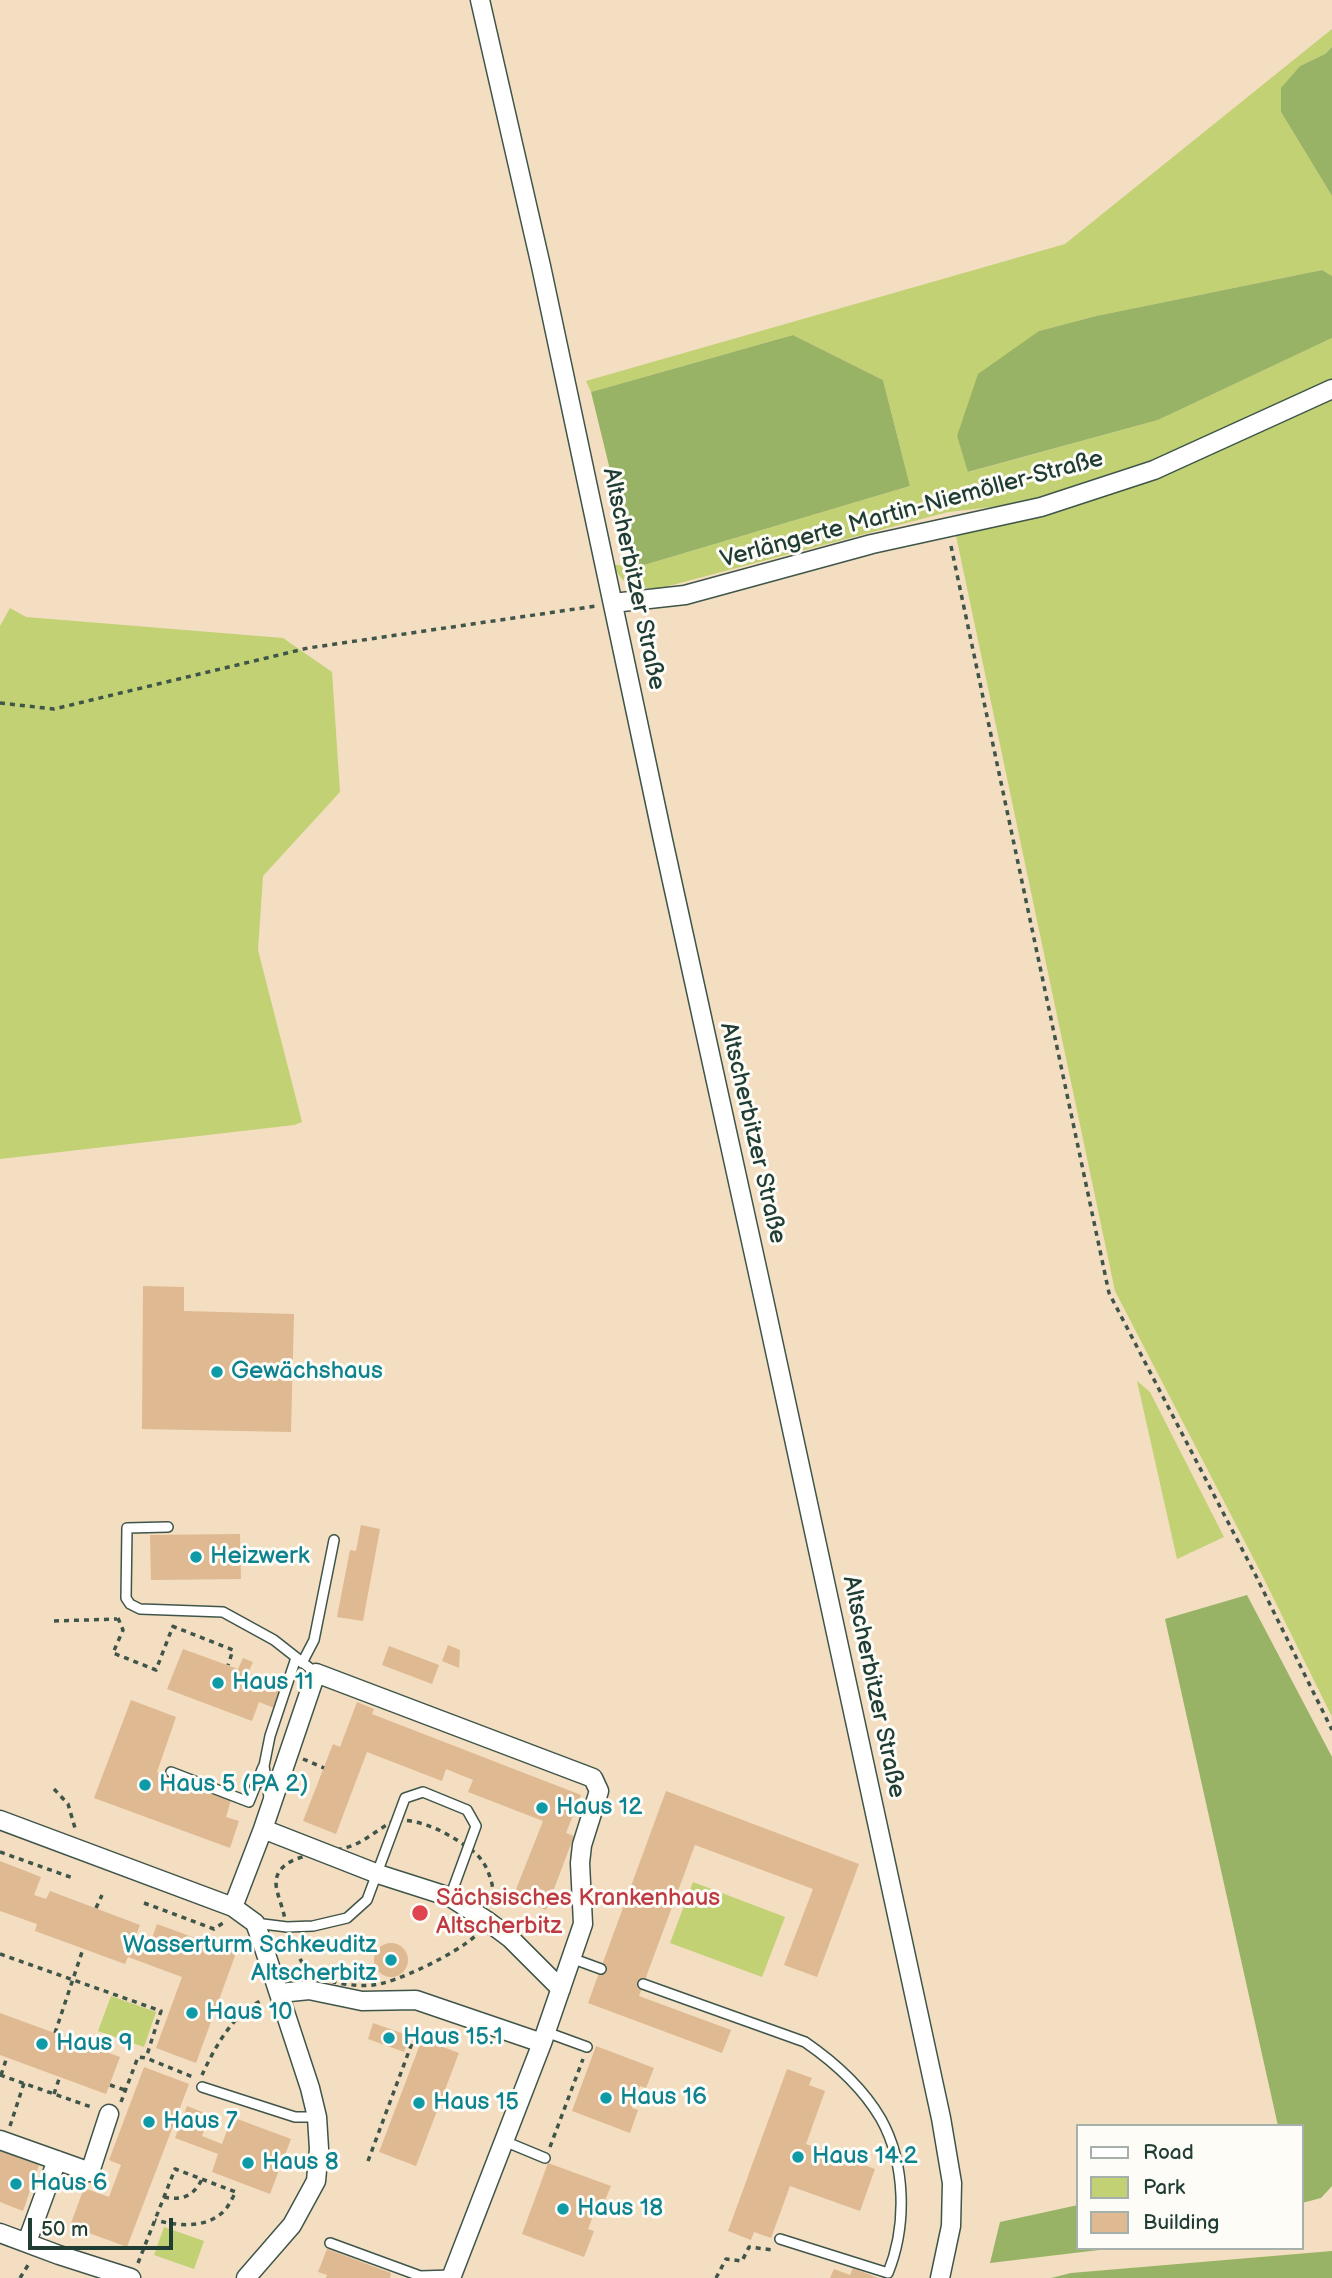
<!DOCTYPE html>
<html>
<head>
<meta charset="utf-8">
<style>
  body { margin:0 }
  #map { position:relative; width:1332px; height:2278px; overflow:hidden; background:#f3dec1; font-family:"Balsamiq Sans",sans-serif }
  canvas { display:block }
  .legend { position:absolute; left:1076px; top:2124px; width:228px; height:126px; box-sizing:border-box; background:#fdfcf7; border:2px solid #a4b0a9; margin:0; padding:9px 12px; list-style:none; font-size:21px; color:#1f3d34 }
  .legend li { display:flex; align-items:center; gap:14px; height:35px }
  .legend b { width:35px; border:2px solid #a4b0a9 }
  .scale { position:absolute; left:28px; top:2218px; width:145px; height:32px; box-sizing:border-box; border:4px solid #1f3d34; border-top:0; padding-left:9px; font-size:21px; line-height:24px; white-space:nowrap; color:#1f3d34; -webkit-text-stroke:5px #fdfcf7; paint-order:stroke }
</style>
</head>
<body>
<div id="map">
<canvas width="1332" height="2278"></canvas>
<ul class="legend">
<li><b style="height:9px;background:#fff"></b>Road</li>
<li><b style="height:19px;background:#c1d173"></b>Park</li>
<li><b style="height:19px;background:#dfb991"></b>Building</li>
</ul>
<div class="scale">50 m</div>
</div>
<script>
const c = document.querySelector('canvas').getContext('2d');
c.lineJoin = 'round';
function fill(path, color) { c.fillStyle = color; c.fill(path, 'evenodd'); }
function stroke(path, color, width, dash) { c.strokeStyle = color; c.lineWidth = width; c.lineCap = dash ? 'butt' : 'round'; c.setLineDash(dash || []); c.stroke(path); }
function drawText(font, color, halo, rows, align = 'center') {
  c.font = font + ' "Balsamiq Sans",sans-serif'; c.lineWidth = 6; c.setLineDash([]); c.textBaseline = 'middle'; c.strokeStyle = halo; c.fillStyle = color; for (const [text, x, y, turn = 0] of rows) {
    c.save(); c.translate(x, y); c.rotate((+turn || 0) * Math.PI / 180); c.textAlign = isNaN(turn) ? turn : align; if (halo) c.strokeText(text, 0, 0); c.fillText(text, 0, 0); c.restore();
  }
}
const green = new Path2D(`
  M1332,29V47L1325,54L1300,66L1282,88L1281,112L1332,196V276L1322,270L1096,316L1039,331L957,436L969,472L1158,420L1332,338V379L1158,458L1018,504L948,512L661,588C632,588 627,590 612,564L634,568L910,486L883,380L793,335L591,392L586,381L1065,244Z
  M1332,395V1717L1261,1573L1115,1291L955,531L1043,513Z
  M10,608L26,617L283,638L332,672L340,792L263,876L258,950L302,1122L294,1125L0,1159V626Z
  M1137,1381L1150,1392L1224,1537L1177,1559Z
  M693,1882L785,1917L762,1977L670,1943Z
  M111,1996L156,2012L144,2047L98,2031Z
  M164,2227L204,2241L194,2269L154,2255Z`);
const forest = new Path2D(`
  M1332,47V196L1281,112V88L1300,66L1325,54Z
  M1322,270L1332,276V338L1158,420L968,472L957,436L978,374L1039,331L1096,316Z
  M793,335L883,380L910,486L634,568L591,392Z
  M1247,1595L1332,1757V2186L1321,2198L1302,2203V2126H1278L1165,1619Z
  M1078,2205V2248H1116L990,2263L1000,2222Z
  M1332,2251V2278H1051L1071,2273Z`);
const building = new Path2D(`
  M143,1286L184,1287V1311L294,1314L291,1432L142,1429Z
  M361,1525L380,1529L363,1621L337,1617L350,1550L356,1551Z
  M240,1534L241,1579L151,1580L150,1535Z
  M448,1645L460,1650L459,1668L442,1661Z
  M389,1646L439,1665L432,1684L382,1665Z
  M183,1649L238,1669L243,1658L253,1662L248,1673L267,1680L265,1685L280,1691L274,1708L259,1702L252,1721L167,1689Z
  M131,1700L176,1717L157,1772L231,1800L226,1817L239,1821L230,1848L94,1798Z
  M357,1702L374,1709L372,1714L581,1795L566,1833L574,1836L546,1910L513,1897L543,1821L468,1792L473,1780L446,1769L442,1781L367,1752L336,1834L303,1821L333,1744L340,1747Z
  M666,1791L859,1864L817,1977L784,1965L813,1889L695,1845L639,1996L731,2030L722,2053L588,2003Z
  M0,1861L41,1877L34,1895L46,1899L50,1891L140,1925L136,1935L151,1941L157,1924L236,1953L196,2063L156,2048L182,1977L128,1957L125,1964L35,1931L37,1924L0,1911Z
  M374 1960a17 17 0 1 1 34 0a17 17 0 1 1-34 0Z
  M0,2013L120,2057L106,2094L0,2055Z
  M373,2023L410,2036L404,2052L368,2039Z
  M422,2039L459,2053L416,2166L379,2152Z
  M596,2046L654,2068L646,2088L640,2086L632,2108L638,2110L630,2133L572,2111Z
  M144,2067L189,2084L127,2247L70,2226L84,2188L109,2197L121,2165L109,2160Z
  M787,2069L812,2078L809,2085L825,2091L806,2144L875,2169L860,2211L790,2186L771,2238L754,2232L751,2240L728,2231Z
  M187,2106L210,2115L202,2136L222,2144L232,2117L291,2139L270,2194L212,2172L218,2154L175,2138Z
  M0,2151L39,2165L23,2211L0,2202Z
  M548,2163L611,2186L601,2210L596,2208L588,2229L594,2231L584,2257L522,2234Z
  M327,2249L391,2273L390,2278H326L327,2275L318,2272Z
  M853,2268L878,2278H830L834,2269L850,2275Z`);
const path = new Path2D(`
  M951,546L1109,1293L1256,1576L1332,1730
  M0,703L54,709L308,648L596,606
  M118,1618L123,1630L113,1653L156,1670L173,1626
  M54,1621L117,1619
  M172,1626L233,1650L228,1665
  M303,1759L324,1768
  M54,1789L68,1804L75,1828
  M397,1820C424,1820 448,1833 470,1849C483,1858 488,1869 492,1884C495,1903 489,1924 474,1937C457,1953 396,1983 373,1985C355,1987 326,1983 311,1972C297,1962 288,1932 284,1915C282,1905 277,1895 276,1884C275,1852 331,1854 351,1846C368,1840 381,1826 397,1820Z
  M0,1852L73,1878
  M144,1903L214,1929L223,1923
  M96,1908L102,1895
  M0,1954L161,2011L146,2058
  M55,2033L83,1949
  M0,2075L94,2108
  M1,2075L7,2057
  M202,2075C214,2049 233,2013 261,2001
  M110,2085L125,2090
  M54,2094L60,2076
  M121,2102L138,2057L146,2058L193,2077
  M10,2126L24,2083
  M550,2147L583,2059
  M368,2161L412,2043
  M164,2197C182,2201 194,2196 202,2179
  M138,2263L175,2169L236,2192C232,2198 229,2206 224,2211C206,2229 177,2226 155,2220
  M20,2278L30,2262
  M716,2278L726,2259L742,2261L749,2247L773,2250`);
const service = new Path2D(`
  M168,1527L127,1528L126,1598L130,1604L140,1609L223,1612L274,1640L316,1673
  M302,1663L314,1640L334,1540
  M171,1772L249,1802L263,1767
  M269,1797L264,1766L270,1736L296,1658
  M255,1923L287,1927L313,1926L347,1918L367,1900L405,1798L423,1792L467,1810L476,1826L450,1897
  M571,1958L601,1969
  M643,1984L805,2042C834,2062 863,2088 881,2119C906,2164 907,2226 888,2273L780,2239
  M546,2032L587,2047
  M202,2087L295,2117H317
  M504,2141L545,2158
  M330,2243L420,2276L452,2275`);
const minor = new Path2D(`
  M480,0L541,266L663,840L764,1300L941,2118L952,2183L951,2226L940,2278
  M613,603L685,595L872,544L1041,507L1154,470L1332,389
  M0,1820L233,1907L255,1923L261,1939L310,2088L317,2117L319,2149L316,2181L292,2225L246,2278
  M263,1829L378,1874L450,1897L486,1920L510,1938L561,1989
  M233,1907L263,1829L316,1673L593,1778L599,1791L582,1845L580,1863L583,1924L542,2043L451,2278
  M280,1993L309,1990L362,2001L416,2000L542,2043
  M0,2140L90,2172L109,2114
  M0,2233L59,2255L131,2278
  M27,2242L57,2160`);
const markers = [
  [217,1372,7,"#0f9aa8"],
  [196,1557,7,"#0f9aa8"],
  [218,1683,7,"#0f9aa8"],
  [145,1785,7,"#0f9aa8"],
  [542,1808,7,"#0f9aa8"],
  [420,1913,9,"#e0444e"],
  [391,1960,7,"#0f9aa8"],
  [192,2013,7,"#0f9aa8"],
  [389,2038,7,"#0f9aa8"],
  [42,2044,7,"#0f9aa8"],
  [606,2098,7,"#0f9aa8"],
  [419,2103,7,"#0f9aa8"],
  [149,2122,7,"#0f9aa8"],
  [798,2157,7,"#0f9aa8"],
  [248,2163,7,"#0f9aa8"],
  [16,2184,7,"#0f9aa8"],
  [563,2209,7,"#0f9aa8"]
];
const streetNames = [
  ["Verlängerte Martin-Niemöller-Straße",912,510,-15],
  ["Altscherbitzer Straße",633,579,78],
  ["Altscherbitzer Straße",752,1133,77],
  ["Altscherbitzer Straße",873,1687,78]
];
const cultureNames = [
  ["Gewächshaus",231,1372],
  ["Heizwerk",210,1557],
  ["Haus 11",232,1683],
  ["Haus 5 (PA 2)",159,1785],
  ["Haus 12",556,1808],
  ["Wasserturm Schkeuditz",377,1946,"right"],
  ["Altscherbitz",377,1974,"right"],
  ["Haus 10",206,2013],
  ["Haus 15.1",403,2038],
  ["Haus 9",56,2044],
  ["Haus 16",620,2098],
  ["Haus 15",433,2103],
  ["Haus 7",163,2122],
  ["Haus 14.2",812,2157],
  ["Haus 8",262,2163],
  ["Haus 6",30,2184],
  ["Haus 18",577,2209]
];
const healthNames = [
  ["Sächsisches Krankenhaus",436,1899],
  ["Altscherbitz",436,1927]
];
fill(green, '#c1d173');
fill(forest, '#98b365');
fill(building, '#dfb991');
stroke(service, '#3f5549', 12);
stroke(minor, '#3f5549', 21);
stroke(path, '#3f5549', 3.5, [5, 5]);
stroke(service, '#fff', 9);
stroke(minor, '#fff', 18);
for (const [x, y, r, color] of markers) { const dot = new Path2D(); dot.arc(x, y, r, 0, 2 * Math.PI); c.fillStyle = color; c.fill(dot); stroke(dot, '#fdfcf7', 2.5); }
drawText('24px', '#1f3d34', '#fdfcf7', streetNames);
drawText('24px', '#0d838f', '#fdfcf7', cultureNames, 'left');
drawText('24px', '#be3a42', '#fdfcf7', healthNames, 'left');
</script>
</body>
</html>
